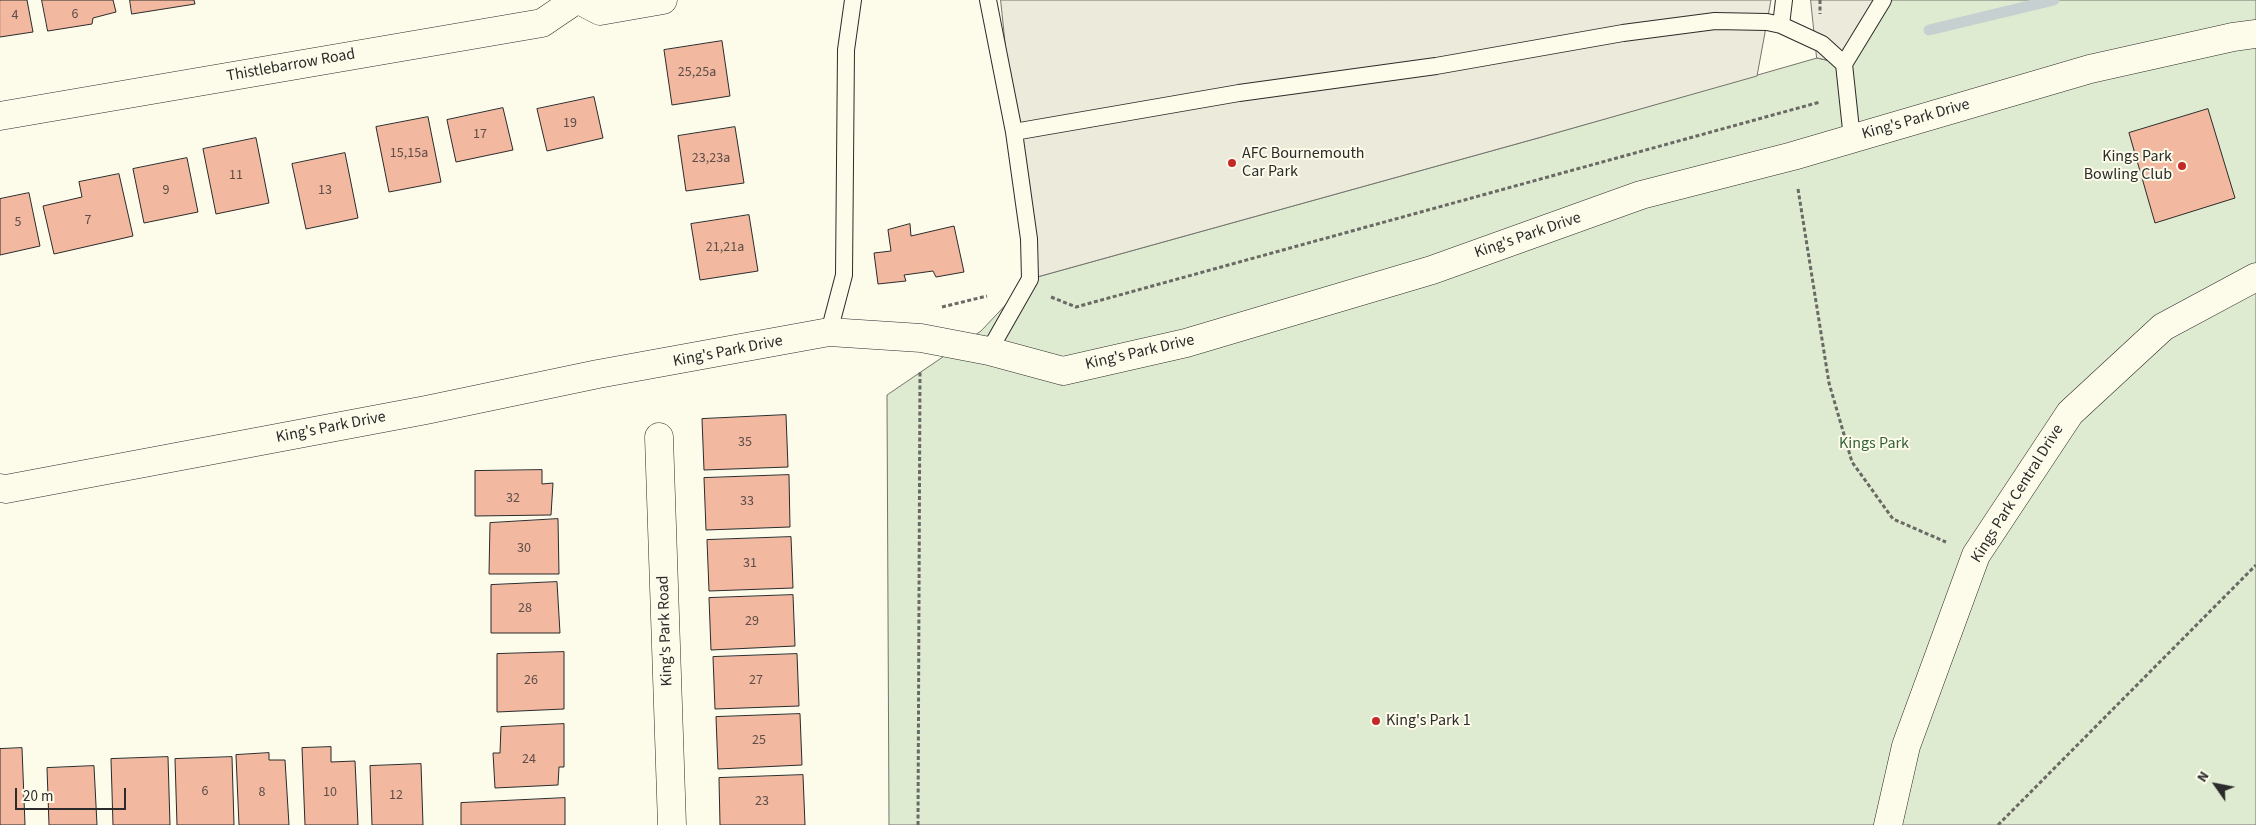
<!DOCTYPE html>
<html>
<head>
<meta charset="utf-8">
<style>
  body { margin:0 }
  #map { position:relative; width:2256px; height:825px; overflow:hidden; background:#fdfbea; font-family:"Source Sans 3",sans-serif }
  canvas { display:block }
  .north { position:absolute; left:2191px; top:760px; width:50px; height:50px; -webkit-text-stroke:4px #fdfbea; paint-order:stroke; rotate:303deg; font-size:14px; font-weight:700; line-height:20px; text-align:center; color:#2b2b2b }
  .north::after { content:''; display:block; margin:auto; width:18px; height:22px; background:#2b2b2b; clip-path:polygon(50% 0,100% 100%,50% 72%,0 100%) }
  .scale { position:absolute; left:15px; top:788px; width:111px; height:22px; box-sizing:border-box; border:2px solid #2b2b2b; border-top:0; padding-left:6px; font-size:15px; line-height:18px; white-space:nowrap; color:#2b2b2b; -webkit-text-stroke:4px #fdfbea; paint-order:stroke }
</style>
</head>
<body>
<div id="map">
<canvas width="2256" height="825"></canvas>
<div class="north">N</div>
<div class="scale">20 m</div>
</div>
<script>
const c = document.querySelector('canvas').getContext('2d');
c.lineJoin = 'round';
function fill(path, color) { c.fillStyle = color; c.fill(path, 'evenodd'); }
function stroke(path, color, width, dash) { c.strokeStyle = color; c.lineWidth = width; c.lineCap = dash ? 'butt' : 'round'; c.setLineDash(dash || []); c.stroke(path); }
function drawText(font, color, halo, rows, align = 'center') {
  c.font = font + ' "Source Sans 3",sans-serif'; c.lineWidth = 4; c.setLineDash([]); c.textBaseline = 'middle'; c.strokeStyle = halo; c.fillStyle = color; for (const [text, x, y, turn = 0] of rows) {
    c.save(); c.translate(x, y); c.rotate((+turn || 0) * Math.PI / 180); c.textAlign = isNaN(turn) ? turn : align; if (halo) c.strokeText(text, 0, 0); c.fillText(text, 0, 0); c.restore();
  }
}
const green = new Path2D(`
  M1883,0H2256V825H889L887,395L981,331L1030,279L1538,138L1817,58L1844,64Z`);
const parking = new Path2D(`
  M1001,0H1771L1757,76L1538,138L1030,279Z
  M1811,0H1883L1844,64L1817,58Z`);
const stream = new Path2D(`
  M1929,30L2054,0`);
const building = new Path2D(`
  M0,0H27L33,32L0,37Z
  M42,0H113L116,12L93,18L92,24L48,31Z
  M130,0H194L195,4L132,14Z
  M722,41L730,96L672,105L664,50Z
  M594,97L603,138L547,151L537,109Z
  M503,108L513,150L456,162L447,120Z
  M2208,109L2235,198L2155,223L2129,133Z
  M428,117L441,182L389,192L376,127Z
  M735,127L744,183L686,191L678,136Z
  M256,138L269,203L216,214L203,149Z
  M345,153L358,218L306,229L292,164Z
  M187,158L198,212L144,223L133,169Z
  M119,174L133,236L54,254L43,206L82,197L79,182Z
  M29,193L40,246L0,255V199Z
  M749,215L758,271L700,280L691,224Z
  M910,224L911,236L954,226L964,272L936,277L933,271L904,275L906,281L878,284L874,253L891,251L888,230Z
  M786,415L788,467L704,470L702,419Z
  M542,470V484L553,483L551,515L475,516V471Z
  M789,475L790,527L706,530L704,478Z
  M558,519L559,574H489L490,523Z
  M791,537L793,588L709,591L707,540Z
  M557,582L560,633H491V585Z
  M793,595L795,646L711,650L709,598Z
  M564,652V709L497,712V654Z
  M797,654L799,706L715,709L713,657Z
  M800,714L802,765L718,769L716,717Z
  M564,724V767H559L558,785L495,788L493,753H500L501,727Z
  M331,747V762L355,761L358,825H305L302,748Z
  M22,748L25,825H0V749Z
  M269,753V760H285L289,825H239L236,755Z
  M168,757L170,825H113L111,759Z
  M232,757L234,825H177L175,759Z
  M421,764L423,825H372L370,766Z
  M94,766L97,825H49L47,768Z
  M803,775L805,825H720L719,778Z
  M565,798V825H461V803Z`);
const path = new Path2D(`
  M1820,0V14
  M1798,189L1829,383L1852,462L1893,519L1946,542
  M1051,297L1076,307L1820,102
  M942,307L987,296
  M918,825L920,371
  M1998,825L2256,565`);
const lane = new Path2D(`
  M988,0L1014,132
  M1781,25L1784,0
  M1852,139L1844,64L1883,0
  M829,332L844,275L846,50L853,0
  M989,351L1030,279L1029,239L1014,132L1239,93L1436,66L1623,33L1715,21L1767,22L1781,25L1822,44L1844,64`);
const street = new Path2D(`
  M579,0L600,11L663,0
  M0,116L542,23L576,0
  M659,437L672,825
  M0,488L6,489L426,410L598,374L829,332L921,338L989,351L1063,371L1186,343L1432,270L1641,195L1793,156L2090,69L2233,37L2256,34
  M1888,825L1906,746L1976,555L2070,413L2163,327L2256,277`);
const markers = [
  [1232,163,5,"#c62828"],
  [2182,166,5,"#c62828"],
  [1376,721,5,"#c62828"]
];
const numberNames = [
  ["6",75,15],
  ["4",15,16],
  ["25,25a",697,73],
  ["19",570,124],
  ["17",480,135],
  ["15,15a",409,154],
  ["23,23a",711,159],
  ["11",236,176],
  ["9",166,191],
  ["13",325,191],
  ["7",88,221],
  ["5",18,223],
  ["21,21a",725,248],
  ["35",745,443],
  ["32",513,499],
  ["33",747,502],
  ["30",524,549],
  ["31",750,564],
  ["28",525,609],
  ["29",752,622],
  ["26",531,681],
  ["27",756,681],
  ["25",759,741],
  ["24",529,760],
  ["6",205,792],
  ["8",262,793],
  ["10",330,793],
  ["12",396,796],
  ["23",762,802]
];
const streetNames = [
  ["Thistlebarrow Road",291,66,-10],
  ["King's Park Drive",1916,120,-16],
  ["King's Park Drive",1528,236,-19],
  ["King's Park Drive",728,352,-11],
  ["King's Park Drive",1140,353,-13],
  ["King's Park Drive",331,428,-11],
  ["Kings Park Central Drive",2018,494,-58],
  ["King's Park Road",666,631,-92]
];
const poiNames = [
  ["AFC Bournemouth",1242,154],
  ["Car Park",1242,172],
  ["Kings Park",2172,157,"right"],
  ["Bowling Club",2172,175,"right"],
  ["King's Park 1",1386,721]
];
const parkNames = [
  ["Kings Park",1874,444]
];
fill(green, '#deebd1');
stroke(green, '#74746e', 1);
fill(parking, '#eceadb');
stroke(parking, '#74746e', 1);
stroke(stream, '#c7d0d0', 11);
fill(building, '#f2b8a0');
stroke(building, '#2b2b2b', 1);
stroke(lane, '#2b2b2b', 18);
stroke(street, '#2b2b2b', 29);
stroke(path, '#6a6964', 3, [4, 2.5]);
stroke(lane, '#fdfbea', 16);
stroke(street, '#fdfbea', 28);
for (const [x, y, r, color] of markers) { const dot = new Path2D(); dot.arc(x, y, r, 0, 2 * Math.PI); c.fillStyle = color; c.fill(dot); stroke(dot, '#fdfbea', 2); }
drawText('14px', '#5d4e48', null, numberNames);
drawText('16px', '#2b2b2b', '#fdfbea', streetNames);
drawText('16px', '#2b2b2b', '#fdfbea', poiNames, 'left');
drawText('16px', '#34623c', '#fdfbea', parkNames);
</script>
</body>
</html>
